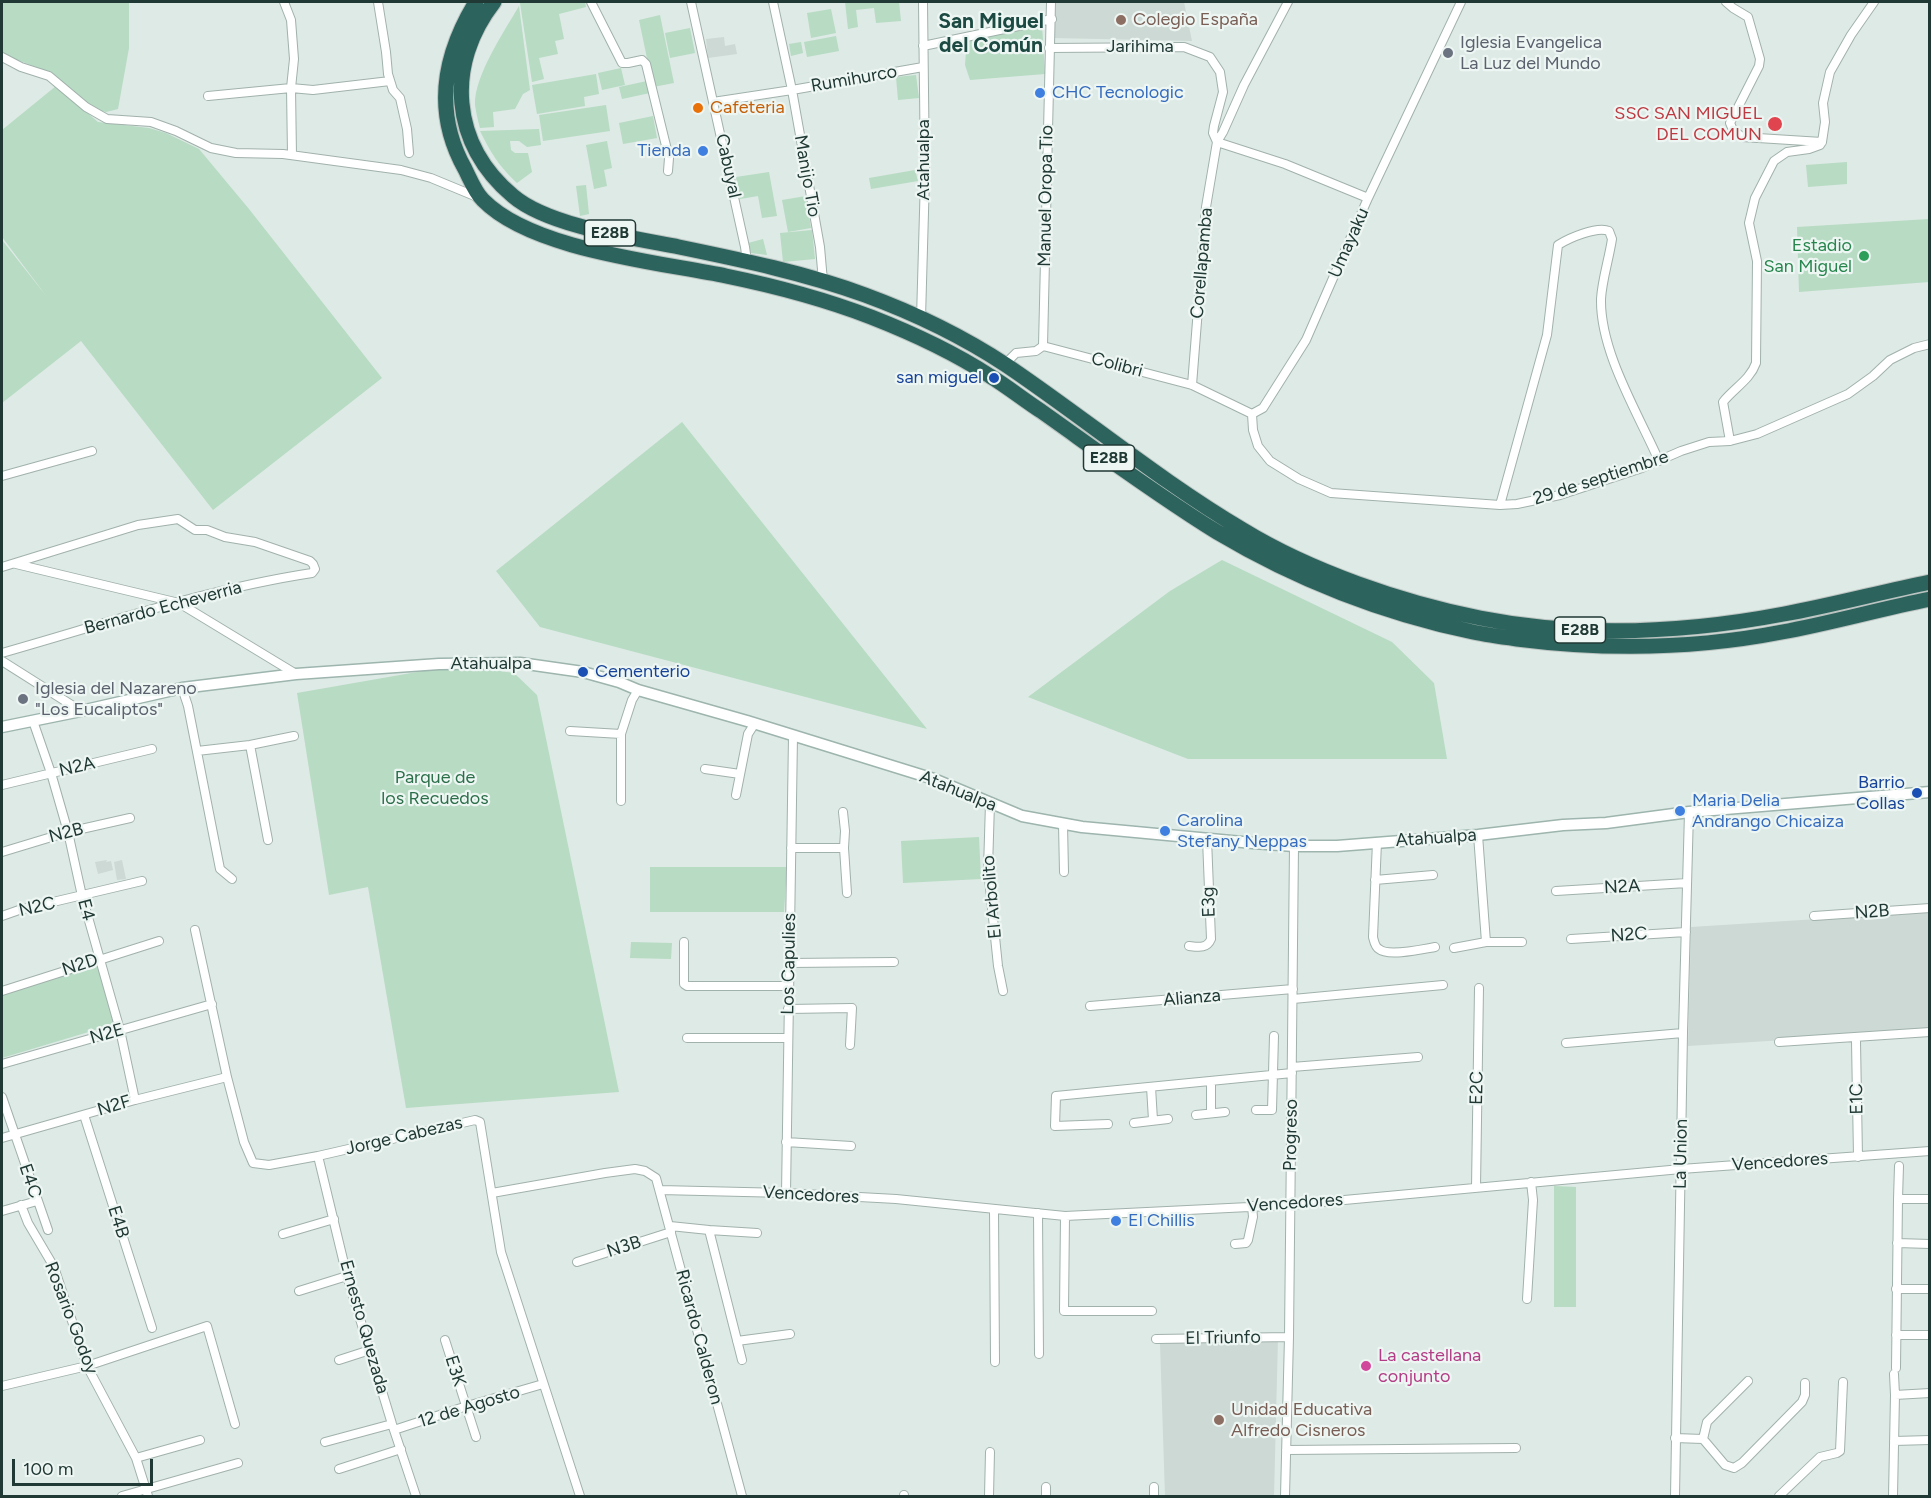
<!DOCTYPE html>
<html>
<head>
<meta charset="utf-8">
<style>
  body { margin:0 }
  #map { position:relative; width:1931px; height:1498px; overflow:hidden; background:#deeae5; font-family:Figtree,sans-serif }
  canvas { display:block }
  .frame { position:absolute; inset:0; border:3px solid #203934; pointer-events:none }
  .scale { position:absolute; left:12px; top:1459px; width:141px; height:27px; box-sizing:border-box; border:3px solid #203934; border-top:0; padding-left:8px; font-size:18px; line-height:21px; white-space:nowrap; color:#203934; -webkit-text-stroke:4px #eef6f3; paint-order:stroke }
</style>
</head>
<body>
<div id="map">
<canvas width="1931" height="1498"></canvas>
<div class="frame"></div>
<div class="scale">100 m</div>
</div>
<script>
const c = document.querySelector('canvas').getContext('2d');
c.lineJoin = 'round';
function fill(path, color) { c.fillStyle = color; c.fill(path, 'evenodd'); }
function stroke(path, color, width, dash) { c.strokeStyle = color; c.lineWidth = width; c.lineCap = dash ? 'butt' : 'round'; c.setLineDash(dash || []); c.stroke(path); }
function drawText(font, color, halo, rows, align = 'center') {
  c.font = font + ' Figtree,sans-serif'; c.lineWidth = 4.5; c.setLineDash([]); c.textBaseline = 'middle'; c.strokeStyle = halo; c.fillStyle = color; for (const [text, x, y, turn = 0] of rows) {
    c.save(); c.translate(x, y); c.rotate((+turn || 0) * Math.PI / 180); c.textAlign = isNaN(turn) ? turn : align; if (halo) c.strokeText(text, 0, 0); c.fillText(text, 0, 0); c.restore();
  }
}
const built = new Path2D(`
  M1056,2H1184L1192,41L1053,38Z
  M724,37L725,46L735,44L737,54L708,58L706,39Z
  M107,860L106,862L111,861L113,870L98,874L95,862Z
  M122,860L126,879L117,880L114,862Z
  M1929,912V1031L1688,1046L1691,927Z
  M1278,1338L1274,1496H1165L1160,1343Z`);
const green = new Path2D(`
  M2,2H129V48L118,109L106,112L91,108L49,72L2,54Z
  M526,2H585L586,7L559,14L564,39L555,41L558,54L539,58L544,79L532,82L520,3Z
  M845,2H899L901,21L876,23L874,8L856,10L858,27L848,29Z
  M519,6L530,90L523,94L515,109L493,112L494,127L480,128C478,121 476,112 475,105C474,76 504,32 519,6Z
  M831,9L836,33L811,38L807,13Z
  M660,15L674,83L653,87L639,20Z
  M1042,24L1045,74L970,80L965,65L967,39Z
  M690,28L695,53L670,58L665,33Z
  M836,36L839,51L807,57L804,42Z
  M801,42L803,53L791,56L789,44Z
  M621,68L625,85L602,90L598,73Z
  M596,74L599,94L584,97L585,106L537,114L532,85Z
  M916,75L919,98L898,100L896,77Z
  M647,81L650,93L622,99L619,87Z
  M56,86L98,122L149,128L166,133L199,149L249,209L382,378L213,510L81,341L2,403V240L47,297L2,237V130Z
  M606,105L610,131L543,141L539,115Z
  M653,116L657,138L623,144L619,123Z
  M539,129L541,145L527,147L519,141H510L511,150L515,153H528L532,172L517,183C499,166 491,153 480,131Z
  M607,141L612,168L604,170L607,186L594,189L586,145Z
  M1847,162V184L1808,187L1806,165Z
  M915,170L918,181L871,189L869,178Z
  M769,172L777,216L762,218L758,196L740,199L736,177Z
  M586,185L589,214L580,216L576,186Z
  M806,196L811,228L788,232L782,200Z
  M1929,219V282L1799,292L1797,227Z
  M812,230L815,259L783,262L780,233Z
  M763,239L767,255L751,253L748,243Z
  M682,422L927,729L540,627L496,571Z
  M1222,560L1392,642L1434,683L1447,759H1188L1028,697L1170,591Z
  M457,665L514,673L537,695L619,1092L406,1108L368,887L329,895L297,693Z
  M979,837L981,879L903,883L901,841Z
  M650,867H787L784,912H650Z
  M631,942L672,943L671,959L630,958Z
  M97,962L115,1024L2,1058V995Z
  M1554,1186L1576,1187V1307H1554Z`);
const street = new Path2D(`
  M284,2L291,20L294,59L291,88L292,155
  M378,2L386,52L388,74L393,90L400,98L407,129L409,153
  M591,2L622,63H628L642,60L646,64L669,158L668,171
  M691,2L745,247L747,261
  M773,2L792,90L820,247L823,281
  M1288,2L1244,85L1223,132L1217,142L1285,164L1368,198
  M1726,2L1733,8L1748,17L1760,59L1759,66L1730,123L1733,130L1742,137L1822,142
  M923,46L1052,19
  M1049,48L1184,47L1210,57L1220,72L1223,92L1214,126L1213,133L1217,142L1206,207L1192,385
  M2,57L21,67L49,76L86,107L107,119L151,122L176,131L211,148L236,153L283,154L401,170L431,178L477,197
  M208,96L291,88L313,90L390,81
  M713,102L792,90L923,67
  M921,318L925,177L923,2
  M1043,346L1192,385L1252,414L1263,408L1306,340L1368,198L1461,2
  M1043,346L1051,2
  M1005,364L1016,353L1036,351L1043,346
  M1252,414L1253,430L1258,446L1270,461L1299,479L1331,493L1500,505L1517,504L1560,495L1642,468L1681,451L1709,442L1730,441L1757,434L1848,394L1873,376L1890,360L1914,348L1930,344
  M1730,441L1723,402C1734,388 1750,380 1756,363L1757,261L1749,223L1755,198L1774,161L1787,152L1809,149L1820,145L1822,142L1825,122L1823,103L1830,72L1851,35L1874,2
  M2,476L92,451
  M1500,505L1547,335L1558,245C1569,238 1597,226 1609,231L1612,239C1609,259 1602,280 1601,299C1600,352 1638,413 1659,461
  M16,564L179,603L296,674
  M2,567L138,525L178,519L195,530H207L225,537L255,542L310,561L313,564L315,569L312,573C207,589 104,624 2,653
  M2,661L81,711
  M182,688L188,706L220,869L232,879
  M33,721L51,773L68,832L82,896L120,1030L135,1100
  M570,731L621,734
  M250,745L268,840
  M197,751L250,745L294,736
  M705,769L740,774
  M2,785L152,749
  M736,795L748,734L755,723
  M621,801V734L632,700L638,690
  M990,803L988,869L998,966L1003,991
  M1063,824L1064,872
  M1478,835L1486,942
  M1377,842L1373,937C1374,941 1375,947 1379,949C1388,957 1423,949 1435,947
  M791,848H844L845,831L843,812
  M844,848L847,893
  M2,852L68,832L130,818
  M1375,880L1433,875
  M1556,891L1687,883
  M2,916L19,910L142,881
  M1814,916L1930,908
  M195,930L227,1077L244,1142L253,1163L269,1165L318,1156L475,1120L480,1122L501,1252L580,1496
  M1571,939L1686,932
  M684,942V984L687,986H789
  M1189,946C1198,947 1207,949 1211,939L1207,839
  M1454,948L1486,942H1522
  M789,963L894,962
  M2,991L159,941
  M1293,999L1443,985
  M1090,1006L1293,989
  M788,1009L852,1008L850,1045
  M687,1038H788
  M1856,1041L1858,1157
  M1779,1042L1930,1032
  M1566,1043L1683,1033
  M2,1064L212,1004
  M1292,1067L1418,1057
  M1211,1081V1113
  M1151,1087L1153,1120
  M2,1097L48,1230
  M1256,1110H1272L1274,1036
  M84,1115L152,1328
  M1196,1115L1225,1112
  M1134,1123L1168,1119
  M1108,1124L1055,1126L1056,1096L1292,1073
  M2,1138L135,1100L227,1077
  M786,1142L851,1146
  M318,1156L347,1276L392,1424L416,1496
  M1476,1187L1479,988
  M660,1190L786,1193L896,1199L1065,1216L1290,1205L1681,1169L1930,1151
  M492,1193L605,1173L635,1169L645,1171L656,1178L742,1496
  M786,1193L793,736
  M1898,1199L1899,1166
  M21,1205L28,1223L54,1267L87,1366L136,1458L148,1496
  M994,1209L995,1362
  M2,1211L37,1201
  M1038,1213L1039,1354
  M1065,1216L1064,1311H1152
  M670,1226L709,1230L742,1360
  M709,1230L757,1233
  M283,1234L334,1219
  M1897,1243L1930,1244
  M1235,1244L1246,1243L1248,1240L1253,1217L1252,1206
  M577,1262L671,1232
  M1896,1289H1930
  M299,1291L347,1276
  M1527,1299L1533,1200L1531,1182
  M1896,1335H1930
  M1156,1339L1289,1337
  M445,1340L476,1437
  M737,1341L790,1334
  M339,1360L370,1350
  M1896,1368L1898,1199H1930
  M1894,1374L1895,1395
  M2,1386L87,1366L207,1326L235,1424
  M394,1430L467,1406L543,1384
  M1675,1438L1703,1439L1725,1465L1734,1468L1742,1463L1802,1402L1805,1395V1383
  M1703,1439L1707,1422L1748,1381
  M1894,1441L1930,1440
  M325,1442L392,1424
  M1286,1450L1516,1448
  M136,1458L200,1440
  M339,1469L401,1449
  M1046,1487V1496
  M1154,1487V1496
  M904,1495V1496
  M122,1496L238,1463
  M989,1496L990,1452
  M1285,1496L1289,1337L1294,846
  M1675,1496L1683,1033L1689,812
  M1779,1496L1820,1457L1837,1453L1840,1451L1843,1382
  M1893,1496L1895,1395L1930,1393`);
const secondary = new Path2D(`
  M2,727L81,711L182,688L296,674L439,664L520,663L583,672L619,682L638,690L747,721L934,779L1022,816L1082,827L1253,843L1294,846H1337L1478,835L1563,825L1606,823L1689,812L1930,792`);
const highway = new Path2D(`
  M476,2C443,56 433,112 465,169C470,179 475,192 483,200C532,250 658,262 726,276C775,286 824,299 871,317C912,333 953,352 990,376C1008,387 1024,400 1041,411C1099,452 1157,495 1217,532C1296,579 1383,613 1473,632C1487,635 1502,637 1517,639C1604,650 1695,649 1782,632C1831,623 1880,609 1930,599
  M494,2C445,65 451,144 513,196C548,226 633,238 679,247C742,260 805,273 865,295C914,313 962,336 1006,365C1086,419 1160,481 1243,530C1310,571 1403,603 1480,618C1581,638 1684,633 1784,614C1833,605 1881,592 1930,582`);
const markers = [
  [1121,20,6,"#8d6e63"],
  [1448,53,6,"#6b7280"],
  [1040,93,6,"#3f7fe0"],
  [698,108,6,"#e8710a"],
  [1775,124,8,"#e0444e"],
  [703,151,6,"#3f7fe0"],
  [1864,256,6,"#2e9e5b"],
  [994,378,6,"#1a4fb4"],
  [583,672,6,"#1a4fb4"],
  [23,699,6,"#6b7280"],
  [1917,793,6,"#1a4fb4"],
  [1680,811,6,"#3f7fe0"],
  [1165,831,6,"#3f7fe0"],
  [1116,1221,6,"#3f7fe0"],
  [1366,1366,6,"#d1479c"],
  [1219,1420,6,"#8d6e63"]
];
const shields = [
  [610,233,51],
  [1109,458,51],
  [1580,630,51]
];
const shieldNames = [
  ["E28B",610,233],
  ["E28B",1109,458],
  ["E28B",1580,630]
];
const educationNames = [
  ["Colegio España",1133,20],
  ["Unidad Educativa",1231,1410],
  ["Alfredo Cisneros",1231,1431]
];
const worshipNames = [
  ["Iglesia Evangelica",1460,43],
  ["La Luz del Mundo",1460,64],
  ["Iglesia del Nazareno",35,689],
  ["\"Los Eucaliptos\"",35,710]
];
const streetNames = [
  ["Jarihima",1140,47],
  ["Rumihurco",854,79,-10],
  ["Atahualpa",924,160,-90],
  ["Cabuyal",728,166,78],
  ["Manijo Tio",807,176,80],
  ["Manuel Oropa Tio",1046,196,-89],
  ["Umayaku",1349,243,-66],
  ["Corellapamba",1202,263,-85],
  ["Colibri",1117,365,15],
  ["29 de septiembre",1601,478,-18],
  ["Bernardo Echeverria",163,608,-15],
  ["Atahualpa",491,664],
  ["N2A",77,767,-13],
  ["Atahualpa",958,791,22],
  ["N2B",66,833,-15],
  ["Atahualpa",1436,838,-4],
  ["N2A",1622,887,-3],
  ["El Arbolito",992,897,-95],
  ["E3g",1209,902,-92],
  ["N2C",37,907,-13],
  ["E4",86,910,75],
  ["N2B",1872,912,-4],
  ["N2C",1629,935,-4],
  ["Los Capulies",789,964,-89],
  ["N2D",80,965,-18],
  ["Alianza",1192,998,-5],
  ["N2E",107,1034,-16],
  ["E2C",1477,1088,-89],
  ["E1C",1857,1099,-91],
  ["N2F",114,1106,-16],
  ["Progreso",1291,1135,-89],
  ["Jorge Cabezas",404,1136,-13],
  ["La Union",1681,1154,-89],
  ["Vencedores",1780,1162,-4],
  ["E4C",30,1181,71],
  ["Vencedores",811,1195,3],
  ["Vencedores",1295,1203,-4],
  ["E4B",118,1222,72],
  ["N3B",624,1247,-18],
  ["Rosario Godoy",71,1318,69],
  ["Ernesto Quezada",364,1327,74],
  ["Ricardo Calderon",699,1337,75],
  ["El Triunfo",1223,1338,-1],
  ["E3K",455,1371,72],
  ["12 de Agosto",469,1407,-17]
];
const shopNames = [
  ["CHC Tecnologic",1052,93],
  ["Tienda",691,151,"right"],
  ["Maria Delia",1692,801],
  ["Andrango Chicaiza",1692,822],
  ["Carolina",1177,821],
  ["Stefany Neppas",1177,842],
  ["El Chillis",1128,1221]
];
const foodNames = [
  ["Cafeteria",710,108]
];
const healthNames = [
  ["SSC SAN MIGUEL",1762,114],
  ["DEL COMUN",1762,135]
];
const leisureNames = [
  ["Estadio",1852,246],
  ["San Miguel",1852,267]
];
const transitNames = [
  ["san miguel",982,378],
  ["Cementerio",595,672,"left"],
  ["Barrio",1905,783],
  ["Collas",1905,804]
];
const parkNames = [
  ["Parque de",435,778],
  ["los Recuedos",435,799]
];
const hotelNames = [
  ["La castellana",1378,1356],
  ["conjunto",1378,1377]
];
const quarterNames = [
  ["San Miguel",991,22],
  ["del Común",991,46]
];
fill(built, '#ccd9d4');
fill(green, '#b7dbc3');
stroke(street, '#a1b1ac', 10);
stroke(secondary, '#9db5ae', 13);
stroke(highway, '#bcc4c2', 17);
stroke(street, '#fff', 8);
stroke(secondary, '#fff', 10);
stroke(highway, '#2c645d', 15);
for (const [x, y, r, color] of markers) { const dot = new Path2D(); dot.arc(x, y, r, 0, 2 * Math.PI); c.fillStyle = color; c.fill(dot); stroke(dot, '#eef6f3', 2); }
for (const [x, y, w] of shields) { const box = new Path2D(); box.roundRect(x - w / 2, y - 13, w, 26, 4.5); c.fillStyle = '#eef6f3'; c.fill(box); stroke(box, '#203934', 1.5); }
drawText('bold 16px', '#203934', null, shieldNames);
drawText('18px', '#785e54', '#eef6f3', educationNames, 'left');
drawText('18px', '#5b616d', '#eef6f3', worshipNames, 'left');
drawText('18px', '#203934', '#eef6f3', streetNames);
drawText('18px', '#366cbe', '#eef6f3', shopNames, 'left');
drawText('18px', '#c56008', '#eef6f3', foodNames, 'left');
drawText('18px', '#be3a42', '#eef6f3', healthNames, 'right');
drawText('18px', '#27864d', '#eef6f3', leisureNames, 'right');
drawText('18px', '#164399', '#eef6f3', transitNames, 'right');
drawText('18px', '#2b6f4a', '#eef6f3', parkNames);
drawText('18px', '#b23c85', '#eef6f3', hotelNames, 'left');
drawText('bold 21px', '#1c4a42', '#eef6f3', quarterNames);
</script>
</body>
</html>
